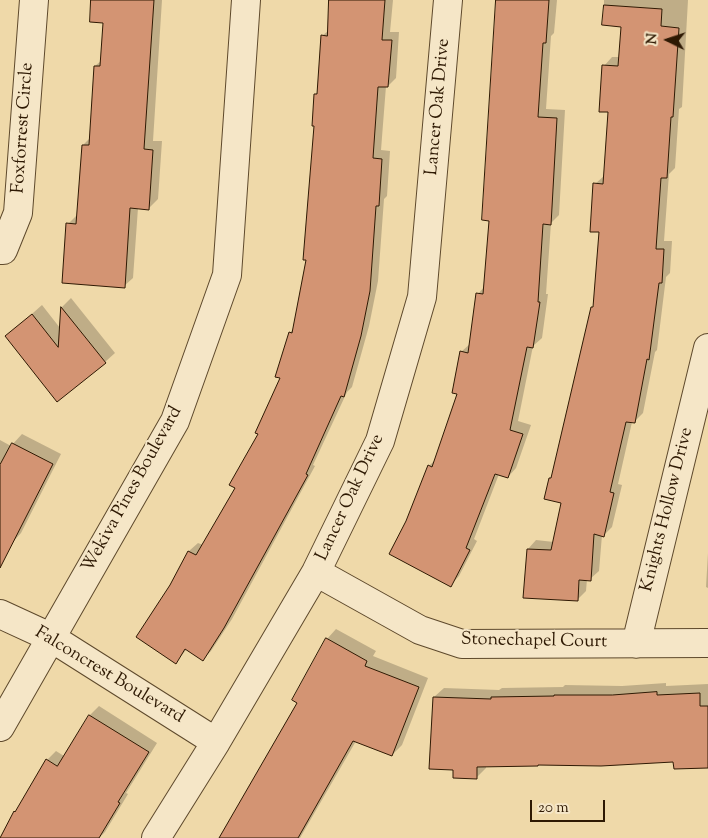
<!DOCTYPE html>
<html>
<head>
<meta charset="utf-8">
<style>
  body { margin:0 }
  #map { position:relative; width:708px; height:838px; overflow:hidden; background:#efd9a9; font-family:"Sorts Mill Goudy",serif }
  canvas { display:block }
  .north { position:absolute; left:643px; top:15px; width:50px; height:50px; -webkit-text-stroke:4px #f5e6c7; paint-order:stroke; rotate:274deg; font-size:14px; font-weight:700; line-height:20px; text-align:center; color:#2e1903 }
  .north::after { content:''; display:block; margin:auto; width:18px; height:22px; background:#2e1903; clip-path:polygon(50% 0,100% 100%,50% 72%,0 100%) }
  .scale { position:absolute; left:530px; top:800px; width:75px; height:22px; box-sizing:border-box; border:2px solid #2e1903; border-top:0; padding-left:6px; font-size:15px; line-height:18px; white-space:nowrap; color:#2e1903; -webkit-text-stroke:4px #f5e6c7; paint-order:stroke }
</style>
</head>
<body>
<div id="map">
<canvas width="708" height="838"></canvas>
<div class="north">N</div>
<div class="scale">20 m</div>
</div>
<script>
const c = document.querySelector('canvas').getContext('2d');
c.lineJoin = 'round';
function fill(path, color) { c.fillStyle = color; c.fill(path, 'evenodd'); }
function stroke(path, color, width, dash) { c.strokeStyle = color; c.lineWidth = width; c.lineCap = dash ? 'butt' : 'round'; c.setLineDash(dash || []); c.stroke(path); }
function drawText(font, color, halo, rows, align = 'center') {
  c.font = font + ' "Sorts Mill Goudy",serif'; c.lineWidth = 4; c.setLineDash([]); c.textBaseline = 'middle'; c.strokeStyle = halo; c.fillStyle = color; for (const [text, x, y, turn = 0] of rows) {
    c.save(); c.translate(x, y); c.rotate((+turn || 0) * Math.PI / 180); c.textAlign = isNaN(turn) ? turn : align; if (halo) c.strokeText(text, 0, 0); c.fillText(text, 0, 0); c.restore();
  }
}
const shadow = new Path2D(`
  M92,0H162L153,141H162L158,199L149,208H138L133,278L124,286L68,224L77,215L83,145L90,138L95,66L102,60L105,22Z
  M331,0H393L390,32H399L396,78L388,86H386L381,150L390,151L387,196L384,199L378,281L369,326L352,387L347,392L313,465L315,466L232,619L211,651L203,659L187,649L176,662L171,586L189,551L198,543L203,545L236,487L282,377L290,333L294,328L307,259L315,125V95L318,91L322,36L329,30Z
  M498,0H557L554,33L551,36L546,109L565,110L559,215L551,223L546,294H548L542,338L533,346L518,421L531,425L516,468L508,477L499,474L474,539L477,541L459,576L451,585L407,522L429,466L437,458L458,393L461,352L471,343L478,294L485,286L490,219Z
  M604,0H688L682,107L679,109L675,168L669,174L664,241H672L670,273L666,277L657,350L655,352L643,413L634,422H632L618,484L622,485L612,527L604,535H602L599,571L590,579H587L586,591L577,600L528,549L536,540L554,542L562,502L550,479L552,476L593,307L595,305L600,231L595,184L605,175L609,111L604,66L612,57H620L622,25L604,24Z
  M71,298L115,353L105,362L7,336L42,305L60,328L62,307Z
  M22,434L61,454L21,533L12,543L0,537V440L11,446Z
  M708,553V588L706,587Z
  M336,629L376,651L373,656L428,678L402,745L392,755L356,741L300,838H220L299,702L327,639Z
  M666,683V686L708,684V767L675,761L486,765V768L476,778L454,769L434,697L444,688L499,690L502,688L563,687L565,685L622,686Z
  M99,706L157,743L126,793L128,794L105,832L99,838H1L15,812L19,807L47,760L56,751L64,756L90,715Z`);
const building = new Path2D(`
  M91,0H154L144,149L153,150L149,210L130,208L125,288L62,283L66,223L76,224L82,145H89L94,66H100L103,23L90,22Z
  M329,0H385L382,40H392L388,87H378L373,158L382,159L379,206H376L370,291L361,336L344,397L341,396L306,474L308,475L224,628L203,661L185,649L176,664L136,637L170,585L188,551L196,555L235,488L229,485L258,434L255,433L280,378L275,377L289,332L292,333L306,260H303L314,126H312L314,94H317L321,35L327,36Z
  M496,0H549L546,43H543L538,117L557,118L551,225L543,224L538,302H540L533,348L527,347L510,430L523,434L508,478L495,474L466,548L470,550L451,587L389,554L406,521L428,465L432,467L457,394L452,393L460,351L468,353L476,293L483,294L489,221L482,220Z
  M604,5L662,9L661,26L679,28L673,117H671L667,178H661L656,249H664L662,283H659L649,360L647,359L635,423L626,422L610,492L614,493L604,537L594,534L591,581L579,580L578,601L523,598L527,549L551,550L561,503L544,499L549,478H551L591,307H593L599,232H590L593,183L603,184L608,112H599L602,65L618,66L621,27L602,25Z
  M61,307L106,363L57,402L5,336L32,314L58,347Z
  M12,443L53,464L0,568V465Z
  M326,638L367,661L365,666L419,687L392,756L353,741L298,838H219L297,703L292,700Z
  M657,692V695L700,693V706H708V768L674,769L673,762L601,766L538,765V766L477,767V779L453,778V770L429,769L433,697L491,699V697L554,696V695H612Z
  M89,715L149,752L118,802L120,803L99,838H0L14,811L15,812L46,759L57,766Z`);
const minor = new Path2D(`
  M0,250H3L18,213L34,0
  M316,572L420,630L462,644L708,643
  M0,614L50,637L216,742
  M636,644L708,348
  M0,727L175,421L227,275L246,0
  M156,838L216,742L316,572L380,441L422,297L448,0`);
const streetNames = [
  ["Lancer Oak Drive",439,107,-85],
  ["Foxforrest Circle",24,128,-86],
  ["Wekiva Pines Boulevard",133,490,-61],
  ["Lancer Oak Drive",351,498,-65],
  ["Knights Hollow Drive",668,510,-76],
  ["Stonechapel Court",534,642,1],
  ["Falconcrest Boulevard",109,676,31]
];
fill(shadow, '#0003');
fill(building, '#d39473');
stroke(building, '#2e1903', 1);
stroke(minor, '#5e492c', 30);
stroke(minor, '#f5e6c7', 28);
drawText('18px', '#2e1903', '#f5e6c7', streetNames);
</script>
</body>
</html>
